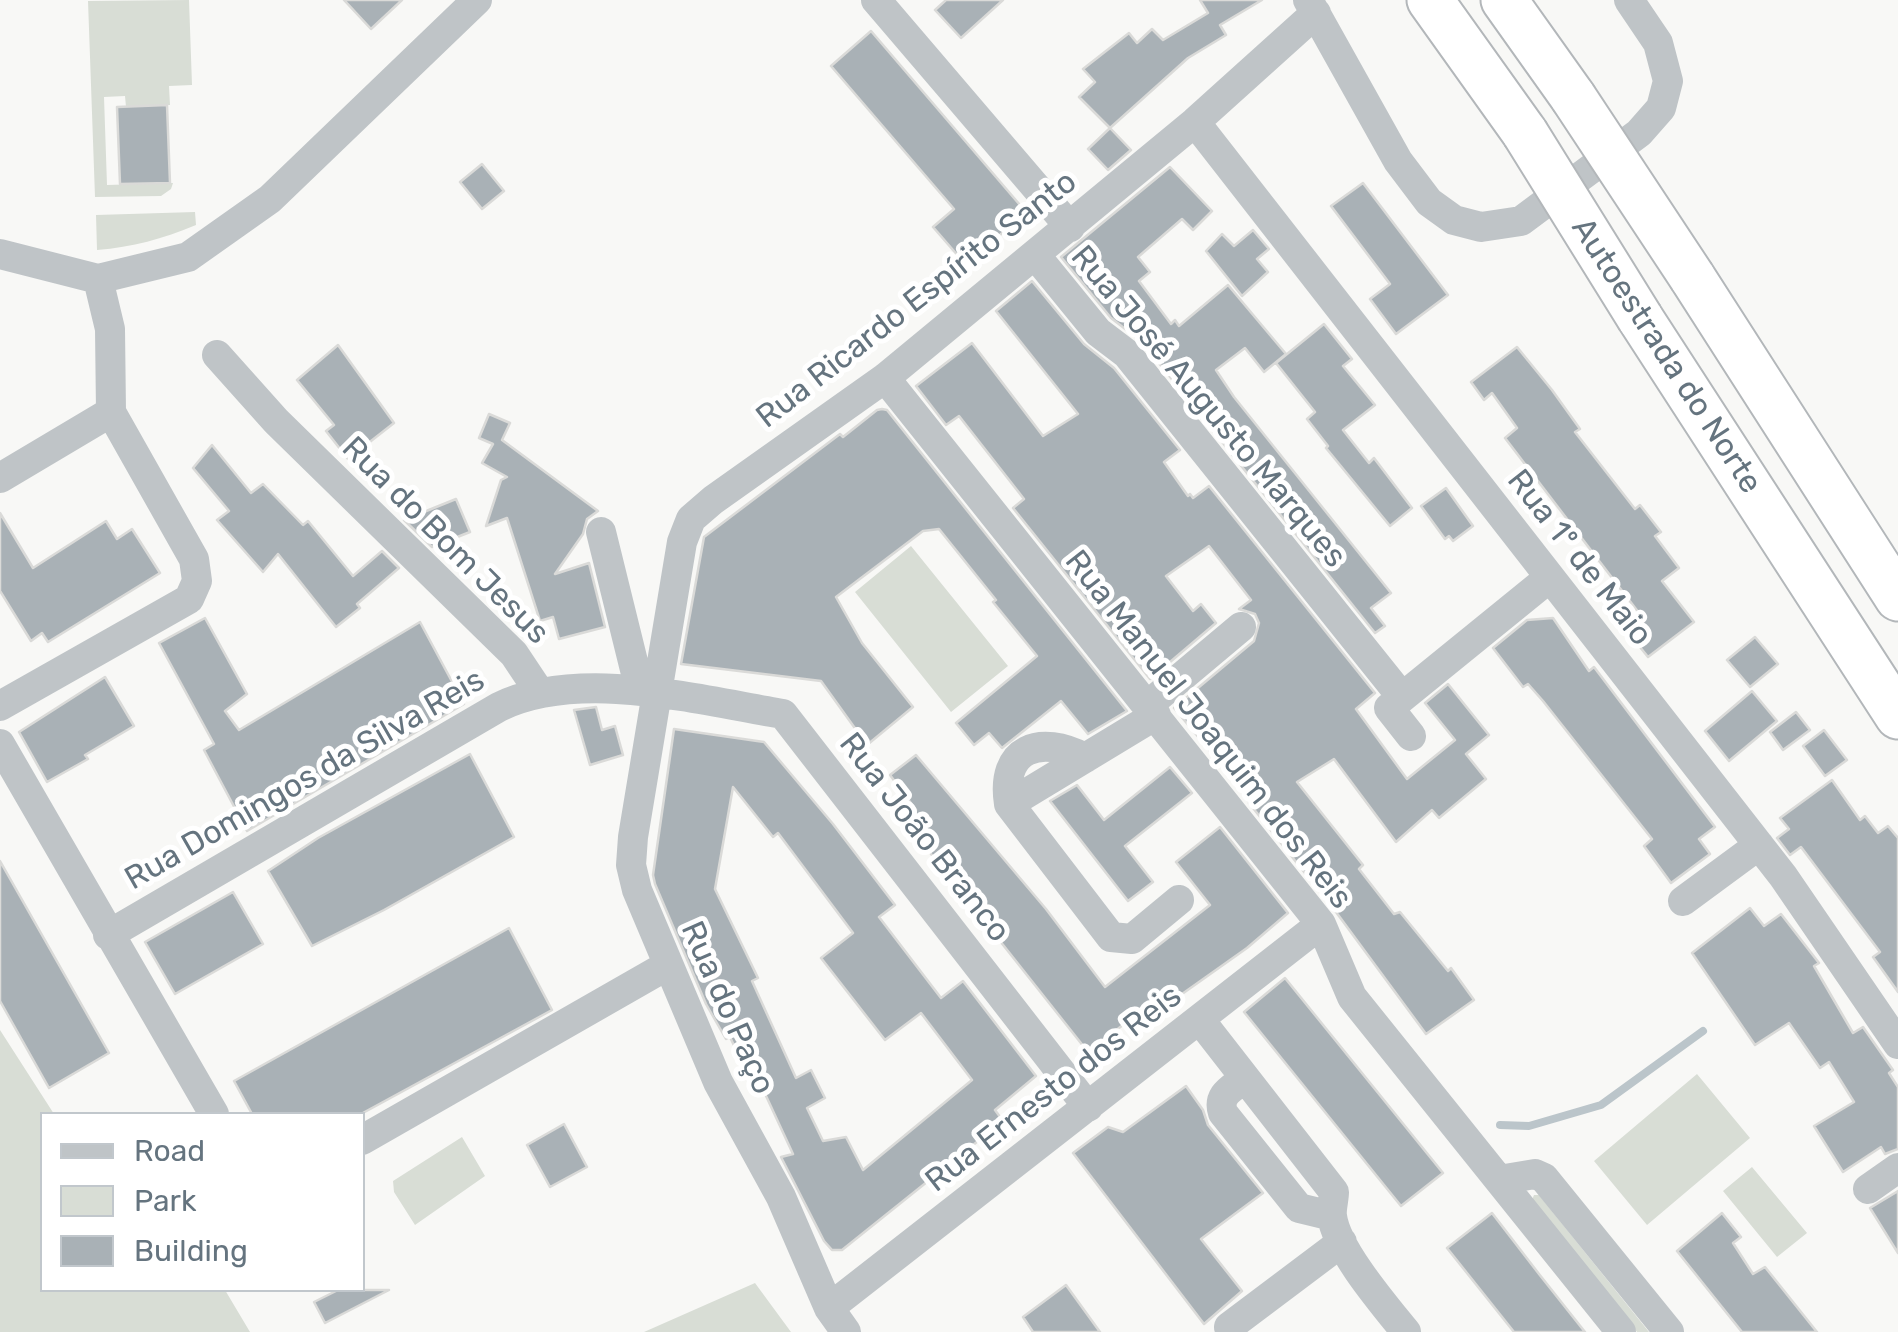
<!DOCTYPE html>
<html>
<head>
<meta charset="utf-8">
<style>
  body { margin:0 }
  #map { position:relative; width:1898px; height:1332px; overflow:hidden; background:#f8f8f6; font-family:Rubik,sans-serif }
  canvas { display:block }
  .legend { position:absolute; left:40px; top:1112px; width:325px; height:180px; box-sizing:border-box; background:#fff; border:2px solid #c1c7cc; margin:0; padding:12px 18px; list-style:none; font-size:30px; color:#65747f }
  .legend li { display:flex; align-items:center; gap:20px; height:50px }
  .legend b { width:50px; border:2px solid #c1c7cc }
</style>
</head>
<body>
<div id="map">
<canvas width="1898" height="1332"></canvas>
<ul class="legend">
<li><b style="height:12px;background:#bfc4c7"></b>Road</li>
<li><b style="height:28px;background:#d8ddd5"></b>Park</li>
<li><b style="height:28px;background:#a9b1b6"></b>Building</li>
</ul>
</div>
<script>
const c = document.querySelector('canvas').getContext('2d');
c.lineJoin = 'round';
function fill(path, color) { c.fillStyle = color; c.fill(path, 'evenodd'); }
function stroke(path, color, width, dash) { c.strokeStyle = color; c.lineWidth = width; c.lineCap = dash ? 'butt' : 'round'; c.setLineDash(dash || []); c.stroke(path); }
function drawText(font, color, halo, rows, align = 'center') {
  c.font = font + ' Rubik,sans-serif'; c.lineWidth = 10; c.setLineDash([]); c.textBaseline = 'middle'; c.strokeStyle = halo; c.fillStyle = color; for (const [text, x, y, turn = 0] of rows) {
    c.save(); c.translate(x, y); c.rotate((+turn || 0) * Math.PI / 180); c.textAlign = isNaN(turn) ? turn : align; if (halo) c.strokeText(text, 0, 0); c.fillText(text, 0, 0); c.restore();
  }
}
const green = new Path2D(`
  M189,0L192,85L169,86L170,105L126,107L125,96L104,97L107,185L173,183L171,189L161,196L95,197L88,1Z
  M195,212L196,225C162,239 133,247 97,250L96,215Z
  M911,546L1008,666L951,712L855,592Z
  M0,1030L54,1114H42V1290H225L250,1332H0Z
  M1697,1074L1750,1138L1647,1225L1594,1161Z
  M462,1137L485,1176L415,1225L394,1192L393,1181Z
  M1752,1167L1807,1233L1777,1257L1723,1191Z
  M1534,1195H1539L1649,1332H1637L1532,1200Z
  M755,1283L791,1332H644Z`);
const stream = new Path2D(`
  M1500,1125L1529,1126L1601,1105L1703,1031`);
const building = new Path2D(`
  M344,0H402L371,29Z
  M946,0H1003L961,38L935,10Z
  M1200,0H1262L1220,25L1226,35L1188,58L1110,128L1079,97L1095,82L1083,69L1129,33L1137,43L1152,29L1163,40L1208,13Z
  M871,31L1026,212L966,265L933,227L954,209L831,66Z
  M167,105L170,183L120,184L117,107Z
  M1110,128L1131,150L1108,170L1088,149Z
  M482,164L504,191L482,209L460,182Z
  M1170,167L1212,211L1193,230L1182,219L1138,257L1150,272L1139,281L1171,324L1175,320L1179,326L1228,285L1286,354L1264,372L1245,348L1216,370L1234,397L1391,593L1371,608L1385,626L1375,633L1142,342L1111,318L1061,257Z
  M1363,183L1448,295L1396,334L1370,299L1390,284L1331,206Z
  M1253,230L1269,249L1257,259L1268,272L1242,296L1206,251L1222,234L1234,246Z
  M1032,281L1084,344L1114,368L1180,450L1164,462L1188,496L1190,494L1193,498L1209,486L1375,693L1356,709L1407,779L1455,740L1425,703L1448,684L1489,735L1466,754L1486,779L1439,818L1432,810L1396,842L1334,759L1297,782L1363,865L1359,869L1394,914L1400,912L1448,971L1451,968L1474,1000L1426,1034L1336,912L1249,803L1252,801L1174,708L1254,641L1259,623L1255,614L1239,609L1251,600L1209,546L1166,576L1193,611L1201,604L1216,623L1150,679L1013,508L1024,499L959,416L946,425L916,386L972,343L1043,436L1078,414L996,311Z
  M1324,324L1352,359L1343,366L1375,405L1343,430L1369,463L1374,458L1412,508L1390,526L1326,448L1328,446L1307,419L1315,412L1276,363Z
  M338,345L394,423L348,459L326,431L334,425L297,380Z
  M1517,347L1552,390L1580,429L1575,432L1635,509L1640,505L1661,532L1655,536L1679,568L1662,581L1694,622L1648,657L1623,626L1639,613L1505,438L1517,428L1492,393L1484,400L1471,382Z
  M882,409L887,410L1127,711L1088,734L1061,701L1002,748L989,733L974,745L956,723L1037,656L993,602L996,600L939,529L923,531L836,597L862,643L913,707L867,745L821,681L681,664L704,537L840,434L843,437L877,410Z
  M489,414L510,423L502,440L598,511L587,519L583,534L555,574L589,563L605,627L559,639L553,617L540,621L507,518L486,526L501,480L507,477L482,463L493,444L479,438Z
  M212,445L251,493L263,484L303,525L308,521L353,576L382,551L399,568L357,604L360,608L336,627L278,554L263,572L217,520L229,511L193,468Z
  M1446,488L1473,526L1453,541L1449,536L1445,539L1421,506Z
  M456,499L470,532L432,547L404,520Z
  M0,513L33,568L106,521L117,539L132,529L160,573L48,642L42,633L31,641L0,591Z
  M205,618L247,694L225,711L239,730L420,622L464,704L247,831L204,750L214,744L159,643Z
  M1553,618L1589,671L1594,667L1715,827L1699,839L1710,854L1671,883L1644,846L1652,839L1543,701L1528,684L1523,687L1493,648L1527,620Z
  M1755,637L1778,664L1750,687L1727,660Z
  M105,677L134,726L85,755L88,759L47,782L19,732Z
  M1752,691L1777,721L1729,761L1705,731Z
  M596,707L602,730L615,726L623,755L590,765L574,710Z
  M1796,712L1810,730L1783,750L1770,732Z
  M674,729L764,742L833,824L895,905L879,917L941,998L963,981L1036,1076L995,1110L1003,1121L842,1250H832L824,1241L781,1157L793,1154L754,1070L747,1073L730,1037L726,1039L706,1004L655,884L653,875ZM733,787L773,837L778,833L853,933L821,958L885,1040L921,1013L972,1080L863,1170L846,1137L823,1141L807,1108L825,1098L811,1070L796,1078L752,981L758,978L715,889Z
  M1824,730L1847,760L1825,776L1803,746Z
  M470,754L514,837L384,910L312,946L268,871L318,838Z
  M916,755L1046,909L1105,987L1210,905L1176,862L1220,827L1288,913L1247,948L1134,1028L1128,1021L1088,1052L904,820L916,810L890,775Z
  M1170,767L1192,793L1125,846L1153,882L1128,901L1050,801L1077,785L1104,820Z
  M1832,780L1860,820L1865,816L1878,833L1888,826L1898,838V992L1873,957L1880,952L1801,847L1790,855L1777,838L1789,829L1780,818Z
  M0,861L109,1053L49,1088L0,1001Z
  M233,892L263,944L175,994L145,942Z
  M1750,908L1764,926L1781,914L1819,963L1814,966L1853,1033L1863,1027L1893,1070L1889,1073L1898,1087V1149L1885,1154L1881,1147L1843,1172L1814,1126L1854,1102L1829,1062L1820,1068L1789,1023L1755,1045L1692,953Z
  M509,928L552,1010L361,1114H252L234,1081Z
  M1285,978L1443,1173L1401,1206L1244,1012Z
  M1186,1086L1203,1110L1208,1125L1263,1193L1201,1239L1242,1291L1204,1324L1073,1153L1108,1127L1123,1132Z
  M564,1124L587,1167L550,1187L527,1145Z
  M1898,1191V1253L1870,1208Z
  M1492,1213L1539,1274L1585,1332H1514L1447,1248Z
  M1722,1213L1741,1237L1733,1243L1753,1274L1765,1267L1817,1332H1742L1677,1251Z
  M1066,1285L1100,1332H1033L1023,1317Z
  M338,1290H389L325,1323L314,1302Z`);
const minor = new Path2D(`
  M876,0L1070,227
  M1308,0L1398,161L1429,202L1454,220L1481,227L1521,221L1639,133L1661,108L1668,81L1658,43L1629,0
  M1195,122L1783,876L1898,1044
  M0,254L98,279L188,257L270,199L477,0
  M1036,256L1098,332L1127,354L1402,697
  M217,355L276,421L514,654L540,693
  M885,378L1321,924L1352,997L1621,1332
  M0,478L111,412
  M601,532L640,690
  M1148,705L1241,627
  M0,706L189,599L197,581L194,559L111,412L110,329L98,279
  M1156,715L1009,804L1111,937L1132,939L1179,900
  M1411,736L1389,708L1549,578
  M0,744L214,1114
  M1009,804C1000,748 1040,734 1085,758
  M1683,901L1759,845
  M108,935L499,707C579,668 699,700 783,714L1088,1107
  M1200,1020L1334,1192C1334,1199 1331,1209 1332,1216C1336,1249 1385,1306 1406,1332
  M1244,1079C1231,1089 1217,1095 1223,1113L1299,1208L1332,1216
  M362,1140L668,965
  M1499,1180L1535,1174L1544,1178L1669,1332
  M1868,1189L1898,1168
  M829,1308L1321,924
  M1229,1327L1342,1242
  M846,1332L829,1308L781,1197L718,1082L637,890L631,865L633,837L682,542L691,519L713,500L885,378L1195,122L1316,13`);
const highway = new Path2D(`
  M1430,0L1525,133
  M1504,0L1573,97
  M1692,277L1898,598
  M1640,318L1898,716`);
const highwayBridge = new Path2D(`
  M1573,97L1692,277
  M1525,133L1640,318`);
const streetNames = [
  ["Rua Ricardo Espírito Santo",917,300,-38],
  ["Autoestrada do Norte",1666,356,57],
  ["Rua José Augusto Marques",1208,407,50],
  ["Rua do Bom Jesus",445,541,45],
  ["Rua 1º de Maio",1579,558,52],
  ["Rua Manuel Joaquim dos Reis",1208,730,52],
  ["Rua Domingos da Silva Reis",305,780,-30],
  ["Rua João Branco",924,838,52],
  ["Rua do Paço",727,1008,66],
  ["Rua Ernesto dos Reis",1054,1089,-38]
];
fill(green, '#d8ddd5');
stroke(stream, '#bbc5ca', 8);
fill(building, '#a9b1b6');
stroke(building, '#dadad8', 2.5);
stroke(highway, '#b3b7ba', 49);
stroke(minor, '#bfc4c7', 30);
stroke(highway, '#fff', 45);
stroke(highwayBridge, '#b3b7ba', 49, []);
stroke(highwayBridge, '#fff', 45);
drawText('32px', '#65747f', '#fff', streetNames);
</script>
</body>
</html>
